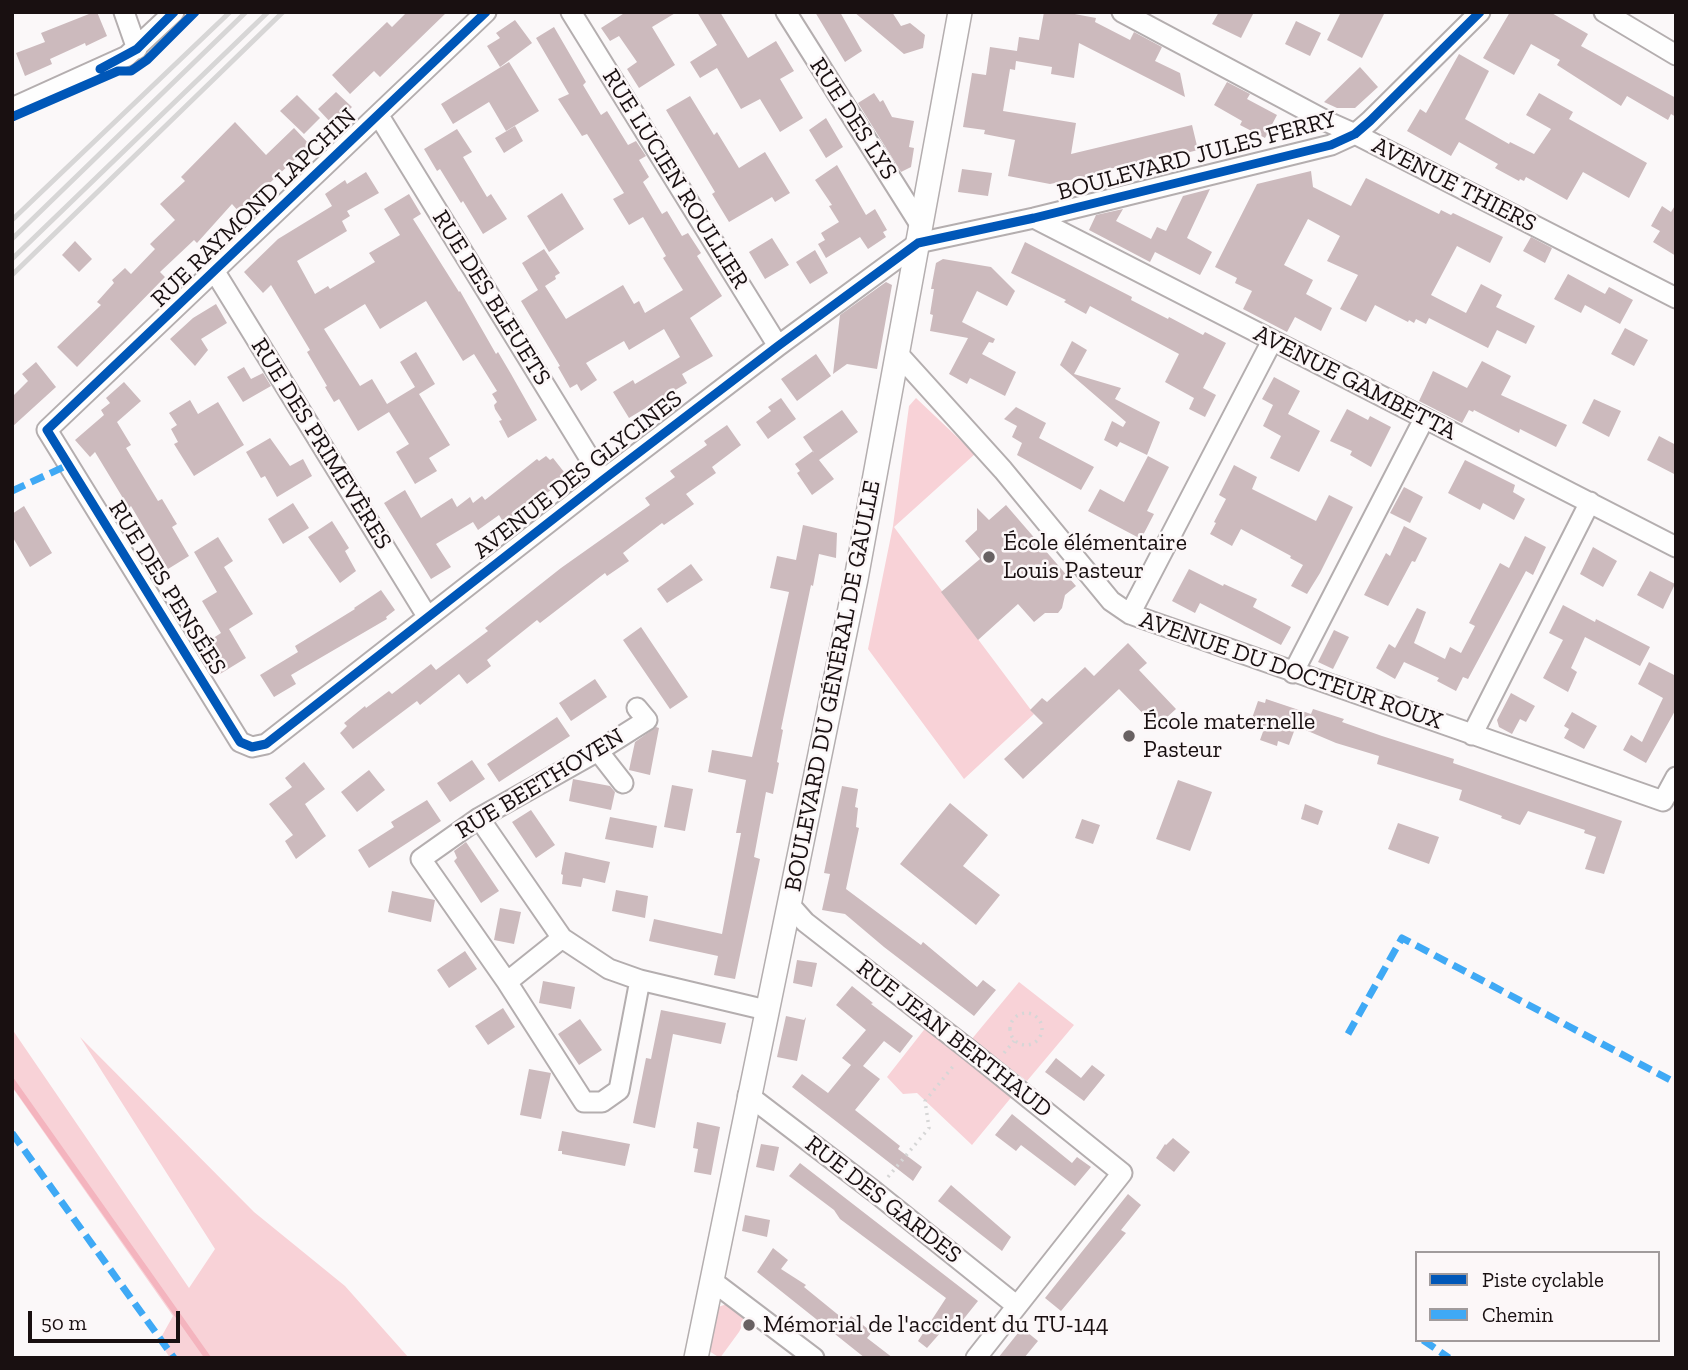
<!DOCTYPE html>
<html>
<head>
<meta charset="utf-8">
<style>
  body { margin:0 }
  #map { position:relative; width:1688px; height:1370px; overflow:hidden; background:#fbf8f9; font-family:"Zilla Slab",serif }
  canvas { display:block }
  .frame { position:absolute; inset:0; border:14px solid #191011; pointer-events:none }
  .legend { position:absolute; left:1415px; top:1251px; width:245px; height:91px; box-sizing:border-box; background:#fcf7f8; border:2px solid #a19b9c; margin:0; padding:9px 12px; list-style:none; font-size:21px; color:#191011 }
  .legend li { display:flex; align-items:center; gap:14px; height:35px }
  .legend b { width:35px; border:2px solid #a19b9c }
  .scale { position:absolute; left:28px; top:1311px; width:152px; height:32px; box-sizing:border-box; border:4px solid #191011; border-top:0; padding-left:9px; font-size:21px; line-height:24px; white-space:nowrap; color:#191011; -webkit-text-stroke:5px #fcf7f8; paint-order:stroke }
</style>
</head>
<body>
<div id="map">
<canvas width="1688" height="1370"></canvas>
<div class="frame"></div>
<ul class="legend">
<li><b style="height:9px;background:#0057b8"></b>Piste cyclable</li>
<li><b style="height:9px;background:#3fa9f5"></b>Chemin</li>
</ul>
<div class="scale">50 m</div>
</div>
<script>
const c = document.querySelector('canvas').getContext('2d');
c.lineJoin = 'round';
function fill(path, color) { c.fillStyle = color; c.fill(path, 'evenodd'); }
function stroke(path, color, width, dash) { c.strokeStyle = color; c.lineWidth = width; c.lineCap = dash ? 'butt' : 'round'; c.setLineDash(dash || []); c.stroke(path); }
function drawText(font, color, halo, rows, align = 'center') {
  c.font = font + ' "Zilla Slab",serif'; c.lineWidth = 5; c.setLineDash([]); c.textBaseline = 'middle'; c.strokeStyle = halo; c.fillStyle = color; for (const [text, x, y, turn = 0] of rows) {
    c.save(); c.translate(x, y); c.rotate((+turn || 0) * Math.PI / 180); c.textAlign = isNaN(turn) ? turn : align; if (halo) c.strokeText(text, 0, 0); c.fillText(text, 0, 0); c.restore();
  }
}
const green = new Path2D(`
  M916,398L975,454L894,527L1034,714L964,779L868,649L893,526L909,406Z
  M1019,982L1074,1025L1027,1081L971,1040Z
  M927,1026L1014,1094L972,1145L917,1093L903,1094L887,1077Z
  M12,1029L189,1288L215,1249L80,1037L254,1212L345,1286L409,1358H170L159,1341L173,1316L12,1087Z
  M730,1303L747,1317L739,1332L720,1358L709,1351L718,1307Z`);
const stream = new Path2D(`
  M12,1081L208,1358`);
const building = new Path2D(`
  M94,12H97L107,36L86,46L85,43L50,59L52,64L25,76L16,53L45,42L41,33Z
  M407,12H447L380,77L374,71L350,94L332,75L387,22L392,27Z
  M626,12H677L652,27L675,65L639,88L627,69L637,62L619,36L610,41L601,28Z
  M697,12H720L748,58L776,41L794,71L780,79L803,118L780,132L760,99L741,109L717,68L700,78L690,62L717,45Z
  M815,12H840L862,51L845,62Z
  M854,12H892L901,26L910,23L925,35L923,48L904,54Z
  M1044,12H1064L1096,18L1095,22L1130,40L1134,32L1162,47L1155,61L1180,73L1185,97L1079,43L1074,78L1051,74L1052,67L1016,61L1015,70L1010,69L1003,111L1076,123L1071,154L1192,125L1198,150L1166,158V156L1109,169L1110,172L1050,184L1008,176L1015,140L984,134L985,130L963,127L972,73L986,75L990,47L1017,51L1019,37L1039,40Z
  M1219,12H1254L1241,38L1212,24Z
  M1341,12H1385L1362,58L1327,40Z
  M1510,12H1550L1588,34L1581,46L1676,98V117L1671,114L1668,120L1627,96L1621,106L1557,65L1560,60L1531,44L1514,75L1483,58Z
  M515,20L532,43L500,67L487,46L500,38L496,33Z
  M1296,21L1321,33L1310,56L1285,44Z
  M554,27L586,82L583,85L601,115L607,111L628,145L636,141L646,156L639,160L649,177L643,182L662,214L667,211L682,236L688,233L701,253L697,256L722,296L690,318L713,356L682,374L687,383L629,418L613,392L633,380L635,384L680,357L664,329L629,350L624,341L586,363L597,380L581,391L577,384L570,388L558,367L560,366L521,301L538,290L522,263L544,249L560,273L555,276L556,279L545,286L566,319L623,285L634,304L639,301L645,313L683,290L663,258L666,256L643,217L629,225L613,199L624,193L587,134L582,136L558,99L569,94L536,38Z
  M1459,54L1489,71L1465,119L1509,144L1510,142L1534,154L1551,129L1526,115L1539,93L1573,112L1569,119L1647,163L1629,198L1583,172L1567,200L1526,177L1524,181L1520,179L1519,181L1495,168L1498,164L1459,142L1451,156L1407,131L1420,109L1426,113Z
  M509,62L539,111L506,131L489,102L453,124L441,104Z
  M1360,67L1378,87L1355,108H1337L1324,102Z
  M1227,82L1250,94L1247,99L1277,115L1265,138L1240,125L1242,121L1214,105Z
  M336,92L352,107L333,125L318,109Z
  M874,93L880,102L883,100L892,117L914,121L909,147L914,148L911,167L901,172L858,103Z
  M297,95L320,118L304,134L280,111Z
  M690,96L714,135L717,132L739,168L765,152L790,193L775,202L772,197L729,222L712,194L715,192L666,110Z
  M826,118L843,147L826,158L809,130Z
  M235,122L266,155L294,128L310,145L239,212L232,204L197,243L194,240L160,272L165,277L77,367L57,347L101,305L97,302L114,283L112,280L125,268L131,274L155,249L150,244L175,220L160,204L185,181L181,177Z
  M515,126L523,141L504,153L495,138Z
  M457,129L472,152L463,157L487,197L491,194L507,219L483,234L463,201L461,203L440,169L437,171L424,149Z
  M837,165L866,215L875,209L887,230L883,232L886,237L868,249L860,237L826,258L818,244L825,240L821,233L839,222L829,206L832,205L815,180Z
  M962,169L992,173L988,196L958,192Z
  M1311,171L1313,187L1351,206L1366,178L1439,214L1441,210L1451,215L1453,213L1503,237L1490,263L1457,246L1431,295L1466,313L1481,284L1502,295L1496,307L1535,326L1526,344L1497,330L1488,348L1429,318L1426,324L1416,319L1414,323L1409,320L1408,322L1375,305L1366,322L1340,309L1358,275L1327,261L1340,236L1308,219L1284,265L1313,280L1306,294L1332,308L1321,331L1295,317L1287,332L1243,309L1252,291L1235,283L1237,278L1215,267L1257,184Z
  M366,172L379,193L347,211L350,216L342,221L347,231L297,261L315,294L328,286L330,289L375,262L369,253L400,235L384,209L409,194L421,214L413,219L459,292L460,291L496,354L498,352L511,374L537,420L508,438L499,421L502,420L495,409L494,405L497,402L492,394L497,391L474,354L463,361L426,301L380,329L365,304L324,329L360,386L372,379L387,404L415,387L400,362L416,352L435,384L419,394L450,445L429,458L437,471L415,484L396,452L409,444L389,412L358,431L339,399L334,402L325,387L327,386L307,352L310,350L271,285L263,293L244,272L278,239L332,206L325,194L345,180L347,184Z
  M1210,189L1187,238L1212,252L1200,275L1155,252L1150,262L1089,230L1096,215L1123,209L1116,221L1151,239L1157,227L1166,231L1183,196Z
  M562,193L584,229L549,252L527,216Z
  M1676,204V256L1653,242L1660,231L1651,226L1662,206L1671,212Z
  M1531,237L1552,248L1545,263L1523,251Z
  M772,238L789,265L765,279L749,252Z
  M75,241L92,259L79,272L62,255Z
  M1025,242L1132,297L1131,300L1168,319L1169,317L1203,335L1205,332L1226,343L1203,388L1216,395L1205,417L1189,409L1194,398L1165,382L1179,354L1090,306L1086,314L1064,302L1066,300L1011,273Z
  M815,250L828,273L810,284L796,262Z
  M943,259L991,267L1015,291L1007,306L977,291L962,322L995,339L993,343L989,342L982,354L1016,372L1005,396L970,378L967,384L949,374L968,338L930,331L933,315L930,314L934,289H931L936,263Z
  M1568,274L1605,294L1609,287L1633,300L1620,324L1585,305L1581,313L1554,299Z
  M886,282L892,285L877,369L847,364L833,374L840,315Z
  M216,304L227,323L201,339L208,350L195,366L170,339L193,318Z
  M1625,328L1648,340L1634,366L1611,354Z
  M1072,341L1087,350L1074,374L1121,388L1115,399L1160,422L1147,455L1120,442L1117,447L1104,440L1112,421L1123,427L1126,422L1060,365Z
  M816,354L831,376L797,401L781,379Z
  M1482,361L1511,376L1501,395L1567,425L1556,447L1520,429L1519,433L1474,410L1473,412L1469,410L1462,423L1419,401L1433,371L1467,388Z
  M36,362L56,387L12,427V397L28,381L22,374Z
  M244,367L251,379L263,373L271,386L243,402L227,377Z
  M1274,377L1300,391L1288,414L1320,431L1299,472L1270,458L1281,436L1263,426L1273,405L1262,399Z
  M124,382L141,401L117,422L131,445L126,448L158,501L162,499L177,524L172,527L189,556L168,569L131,506L129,508L95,452L90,457L75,440L104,415L101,410L110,403L106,398Z
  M781,398L796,419L768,439L756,422L771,411L768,407Z
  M1594,399L1621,411L1609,437L1582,423Z
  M190,400L198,414L218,402L244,445L194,476L174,444L178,442L171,429L177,425L169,413Z
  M1016,407L1046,423L1039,438L1094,467L1081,490L1017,455L1022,443L1012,437L1017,426L1004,419Z
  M1347,409L1368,420L1370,416L1391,427L1371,467L1350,455L1352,451L1330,441Z
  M842,410L858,432L819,460L834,479L812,495L797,473L800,471L795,464L813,451L814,453L803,437Z
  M727,425L741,445L712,467L716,473L686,494L694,504L664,525L662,523L623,553L629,561L607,576L605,573L540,623L537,620L487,660L491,666L467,684L459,674L420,705L417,701L353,749L340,733L347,726L344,723L365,706L366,708L389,691L392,694L431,664L436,670L488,631L485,628L561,568L650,505L645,498L675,477L670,471L707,445L704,441Z
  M1659,436L1676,445V475L1647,460Z
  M270,438L290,466L303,459L312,476L277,497L265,476L261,478L246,452Z
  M546,456L550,460L553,458L568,477L505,525L499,515L478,530L473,522L436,544L451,567L431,579L384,503L405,490L421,518L452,498L457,507L470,497L473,503L482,496L485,500L537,459L539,461Z
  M1148,456L1169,467L1147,511L1154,514L1141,539L1088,511L1100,489L1124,502Z
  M1465,460L1515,485L1513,492L1525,499L1514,520L1483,503L1480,510L1448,493Z
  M1234,465L1257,477L1252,489L1316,521L1329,495L1353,507L1320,573L1307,594L1291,586L1303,565L1290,558L1291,556L1241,529L1232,546L1210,534L1216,523L1214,522L1226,499L1219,495Z
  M1404,487L1423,497L1410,523L1390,513Z
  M293,503L309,528L283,544L268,519Z
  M1006,505L1076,586L1065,595L1062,608L1058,613H1045L1034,622L1018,604L978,640L941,592L980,559L965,541L977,530V508L989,520Z
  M24,506L52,553L30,567L12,536V514Z
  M332,521L349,548L345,551L356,571L340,583L308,537Z
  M803,525L837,533L836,558L819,554L813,586L811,585L781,729L783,730L777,762L779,763L773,794L766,792L754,857L760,859L735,979L714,975L718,956L649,941L654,919L722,934L741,833H736L746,780L708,772L712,750L752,757L789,592L770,588L777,556L796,560Z
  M1404,526L1427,538L1415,562L1412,561L1388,606L1364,595L1386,553L1390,556Z
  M1525,536L1546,547L1533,575L1526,571L1468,679L1463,677L1456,691L1437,681L1439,678L1404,662L1395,679L1376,668L1389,644L1395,648L1417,608L1426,612L1414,643L1445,659L1450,647L1461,653L1475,626L1469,623L1500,563L1509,568Z
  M218,537L233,561L224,567L253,614L229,629L246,658L220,674L204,644L221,633L202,601L217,592L194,552Z
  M1593,547L1617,561L1603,587L1580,574Z
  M691,564L703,580L667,603L657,589Z
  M1189,569L1223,586L1224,584L1257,599L1253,607L1291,627L1281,645L1200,603L1195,613L1172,601Z
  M1650,571L1675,584L1663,609L1637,595Z
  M381,590L395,610L386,617L387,619L291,675L296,684L274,697L260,675L298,652L295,646L355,609L354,608Z
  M1563,605L1595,622L1596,619L1650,647L1640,666L1585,637L1571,668L1577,672L1568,692L1543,678L1563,640L1549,633Z
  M641,627L688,697L670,709L623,640Z
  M1334,630L1349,637L1333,669L1318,662Z
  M1128,643L1147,663L1139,670L1176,709L1156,727L1119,689L1023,779L1004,759L1043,723L1030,710L1042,698L1047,702L1085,667L1094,676Z
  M1649,662L1674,675L1676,671V709L1646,763L1623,750L1631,735L1642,742L1663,698L1638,684Z
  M595,679L607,697L571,721L559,703Z
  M1511,693L1535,706L1526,722L1520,719L1512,734L1499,727L1497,720Z
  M1266,699L1311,714L1313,709L1344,719L1342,722L1382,736L1454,759L1453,763L1622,821L1604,874L1585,869L1596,837L1584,833L1585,830L1528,811L1520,825L1501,818L1502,816L1459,800L1462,790L1377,764L1379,756L1336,743L1296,726L1289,745L1278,741L1277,746L1260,740L1264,729L1257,727L1258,723L1251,721L1258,701L1265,703Z
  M1572,712L1597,726L1584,749L1564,738L1569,729L1564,726Z
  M557,717L570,736L499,782L487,764Z
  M656,727L659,728L650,775L629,770L635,742Z
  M472,760L485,779L450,802L437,783Z
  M304,762L325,789L305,804L326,836L296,859L285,841L293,835L269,804L292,787L285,778Z
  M369,770L385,790L357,812L341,792Z
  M573,779L610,786L615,792L611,810L569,801Z
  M1178,780L1212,792L1190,851L1156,839Z
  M672,785L693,789L685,831L664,827Z
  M842,786L858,789L855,807L858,808L856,827L859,828L846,889L921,945L923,942L977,987L983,980L996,990L974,1016L884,947L845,914L822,910L830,874L824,873Z
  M427,800L441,821L369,868L358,850L394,827L391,822Z
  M950,803L988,835L963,866L1000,895L976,925L900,864Z
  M1305,804L1323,811L1318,825L1301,819Z
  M531,810L555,845L536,858L512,822Z
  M610,817L657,826L653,848L605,839Z
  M1082,819L1100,825L1093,844L1075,838Z
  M1398,823L1439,837L1429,864L1388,849Z
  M466,842L499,891L481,903L454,861L457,858L454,851Z
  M565,852L610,862L605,883L583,878L581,887L562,884L563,875L561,874Z
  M616,890L648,896L645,918L612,911Z
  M392,891L435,900L431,922L388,912Z
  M500,908L521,912L514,944L494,940Z
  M465,951L477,969L449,988L437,970Z
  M797,960L817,963L812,987L793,983Z
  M543,981L575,987L571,1009L539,1003Z
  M852,986L873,1003L871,1004L913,1036L900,1053L884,1041L863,1066L880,1079L855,1110L900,1146L898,1149L922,1167L913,1181L792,1087L802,1074L828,1093L851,1065L842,1058L866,1030L836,1005Z
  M503,1008L515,1027L488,1045L475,1026Z
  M661,1010L726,1023L721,1044L673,1034L655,1128L633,1123L646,1058L651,1059Z
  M786,1016L804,1020L806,1017L797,1061L777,1057Z
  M580,1019L602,1050L579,1065L558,1034Z
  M1056,1058L1081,1078L1092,1065L1105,1075L1084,1101L1045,1072Z
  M529,1069L551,1073L541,1119L520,1115Z
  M1012,1114L1072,1163L1077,1157L1091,1167L1075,1186L1021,1145L1016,1151L995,1135Z
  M697,1122L720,1127L711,1175L694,1172L698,1149L693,1148Z
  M562,1131L630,1144L625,1166L562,1154V1151H558Z
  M1173,1138L1190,1152L1174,1172L1156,1158L1165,1144L1166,1145Z
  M761,1144L779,1147L774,1171L756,1167Z
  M800,1163L978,1301L962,1321L955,1316L927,1348L918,1341L946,1298L840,1219L834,1210L789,1176Z
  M951,1185L1011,1237L1002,1251L938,1201Z
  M1128,1194L1141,1205L1121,1230L1126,1233L1061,1311L1045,1298Z
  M745,1215L770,1220L767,1237L742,1231Z
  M773,1248L788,1260L781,1269L806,1285L804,1287L847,1322L851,1316L872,1332L867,1338L893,1358H865L757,1272Z
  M1022,1328L1038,1341L1024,1358H998Z`);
const path = new Path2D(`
  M1010 1029a16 16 0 1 1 32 0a16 16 0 1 1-32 0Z
  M1004,1053L1014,1041
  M888,1177L929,1128L925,1101L955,1064`);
const minor = new Path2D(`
  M124,12L137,49
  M486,12L47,430L240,742L252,747L266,744L603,480L778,346L918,243L1034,218L1331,145L1355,134L1370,121L1480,12
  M571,12L778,346
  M786,12L921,226
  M1122,12L1328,122L1355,134L1676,298
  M1604,12L1676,55
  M12,108L127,56L174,12
  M379,116L603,480
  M1034,218L1676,547
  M215,272L427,616
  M898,354L1003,470L1111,601L1130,614L1663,801L1676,777
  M1130,614L1272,341
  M1293,673L1424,419
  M637,708L647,720L598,751L479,818L421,859L507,982L584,1102H602L619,1090L640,980
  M1472,735L1590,502
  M598,751L623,783
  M479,818L562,938L609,969L640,980L766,1010
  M789,904L805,922L968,1049L1122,1173L976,1358
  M507,982L562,938
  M748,1095L875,1192L1017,1306
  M711,1280L814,1358`);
const tertiary = new Path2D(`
  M696,1358L856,579L960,12`);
const rail = new Path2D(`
  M12,220L230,12
  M12,239L246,12
  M12,259L268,12
  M12,275L283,12`);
const quiet = new Path2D(`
  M12,491L68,465
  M1348,1034L1402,938L1676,1083
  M12,1133L174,1358
  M1423,1340L1449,1358`);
const cycleway = new Path2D(`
  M486,12L47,430L240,742L252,747L266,744L603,480L778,346L918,243L1034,218L1331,145L1355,134L1370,121L1480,12
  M100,69L137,49L174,12
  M12,117L118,71H131L147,60L195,12`);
const markers = [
  [989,557,7,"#686162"],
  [1129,736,7,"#686162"],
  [749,1325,7,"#686162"]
];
const streetNames = [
  ["RUE DES LYS",853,119,57],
  ["BOULEVARD JULES FERRY",1197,156,-15],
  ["RUE LUCIEN ROULLIER",675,179,58],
  ["AVENUE THIERS",1454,185,27],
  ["RUE RAYMOND LAPCHIN",254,208,-44],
  ["RUE DES BLEUETS",491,298,58],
  ["AVENUE GAMBETTA",1355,383,27],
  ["RUE DES PRIMEVÈRES",321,444,58],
  ["AVENUE DES GLYCINES",578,475,-38],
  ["RUE DES PENSÉES",167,588,58],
  ["AVENUE DU DOCTEUR ROUX",1291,671,19],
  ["BOULEVARD DU GÉNÉRAL DE GAULLE",833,686,-79],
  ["RUE BEETHOVEN",540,784,-31],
  ["RUE JEAN BERTHAUD",954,1039,38],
  ["RUE DES GARDES",883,1200,38]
];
const poiNames = [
  ["École élémentaire",1003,543],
  ["Louis Pasteur",1003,571],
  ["École maternelle",1143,722],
  ["Pasteur",1143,750],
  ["Mémorial de l'accident du TU-144",763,1325]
];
fill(green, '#f8d2d7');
stroke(stream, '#f4b4be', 6);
fill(building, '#ccbabd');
stroke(minor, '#b4aeaf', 23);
stroke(tertiary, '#b4aeaf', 26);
stroke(path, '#d6d6d6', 3.5, [2, 5]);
stroke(minor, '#fefefe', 19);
stroke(tertiary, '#fefefe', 23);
stroke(rail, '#d7d6d6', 5);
stroke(quiet, '#3fa9f5', 7, [14, 7]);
stroke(cycleway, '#0057b8', 9);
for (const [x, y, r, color] of markers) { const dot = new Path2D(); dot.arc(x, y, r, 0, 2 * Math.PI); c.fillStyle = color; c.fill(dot); stroke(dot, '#fcf7f8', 2.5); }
drawText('24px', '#191011', '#fcf7f8', streetNames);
drawText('24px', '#191011', '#fcf7f8', poiNames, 'left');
</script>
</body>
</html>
